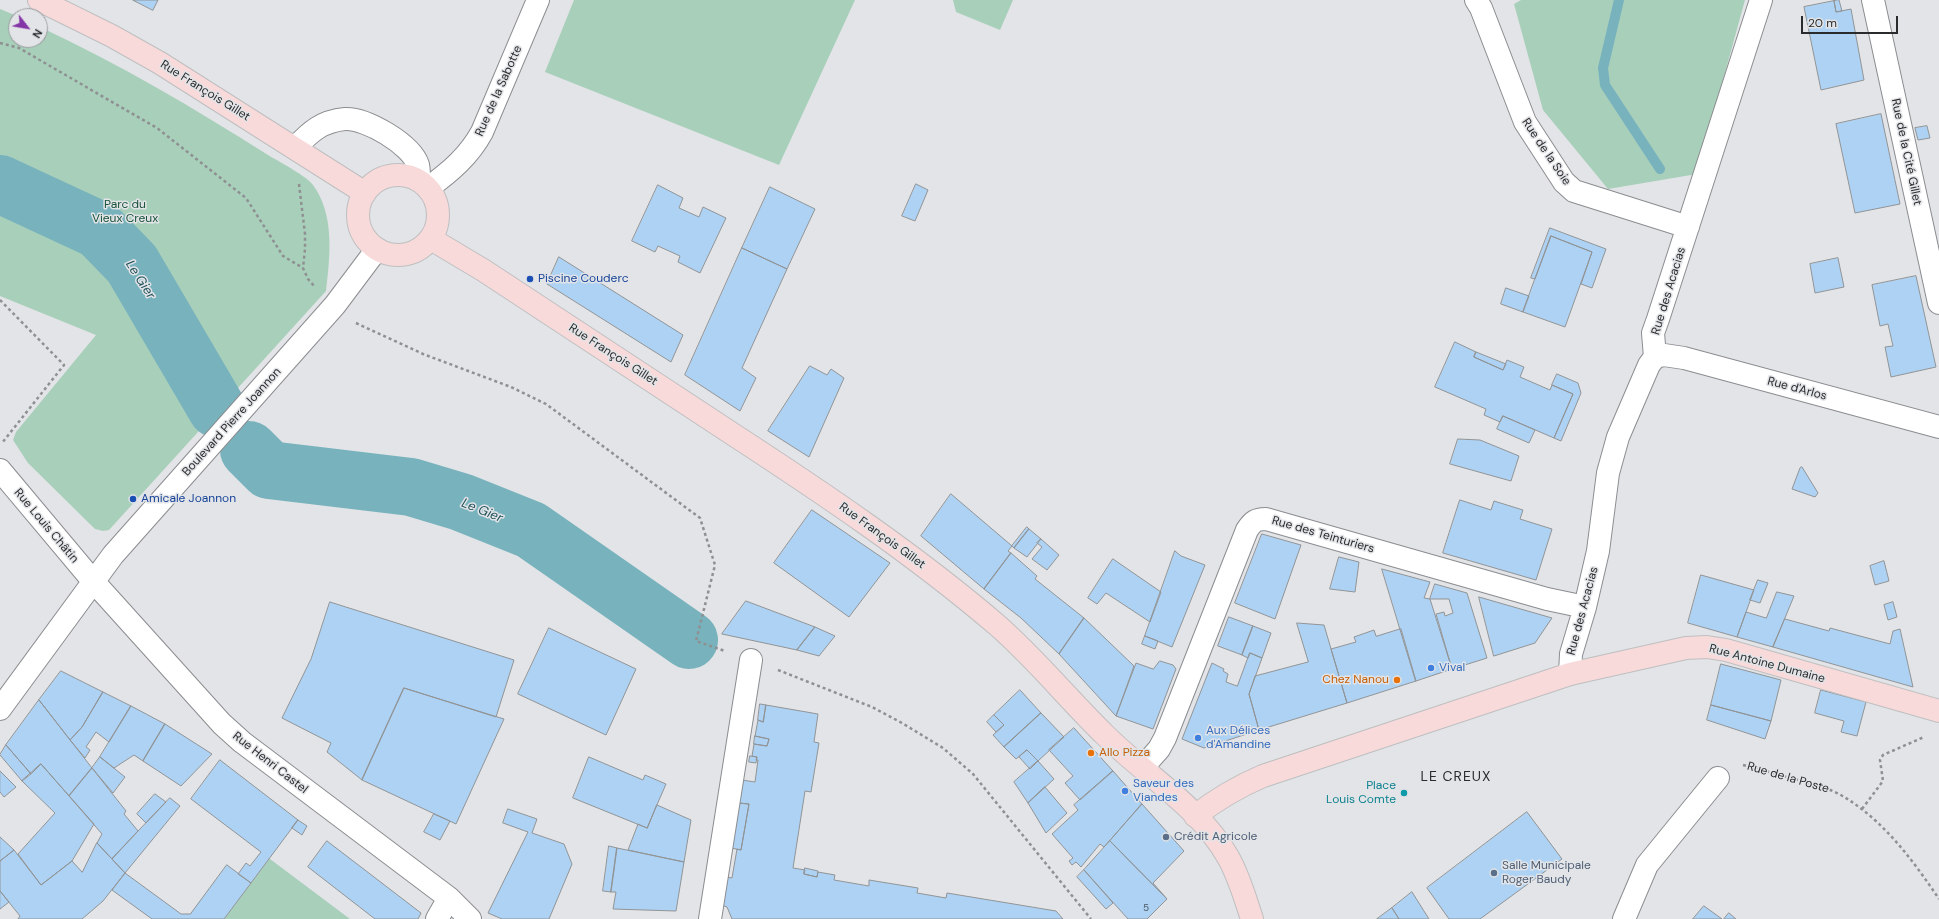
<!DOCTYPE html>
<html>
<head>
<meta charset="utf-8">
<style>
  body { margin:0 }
  #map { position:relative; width:1939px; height:919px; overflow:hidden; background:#e2e4e7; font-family:"DM Sans",sans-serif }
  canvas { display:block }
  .north { position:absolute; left:8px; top:8px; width:40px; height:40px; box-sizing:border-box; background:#e2e4e7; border:1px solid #989a9c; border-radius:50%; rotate:121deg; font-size:11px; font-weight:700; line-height:16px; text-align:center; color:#2a2b2c }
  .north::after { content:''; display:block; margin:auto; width:14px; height:18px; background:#8435a6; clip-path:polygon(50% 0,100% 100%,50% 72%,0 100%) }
  .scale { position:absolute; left:1801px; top:16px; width:97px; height:18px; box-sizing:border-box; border:2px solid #2a2b2c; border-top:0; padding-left:5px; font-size:12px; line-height:14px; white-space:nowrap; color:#2a2b2c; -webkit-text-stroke:3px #e2e4e7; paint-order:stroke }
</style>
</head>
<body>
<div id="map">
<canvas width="1939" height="919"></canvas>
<div class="north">N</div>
<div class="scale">20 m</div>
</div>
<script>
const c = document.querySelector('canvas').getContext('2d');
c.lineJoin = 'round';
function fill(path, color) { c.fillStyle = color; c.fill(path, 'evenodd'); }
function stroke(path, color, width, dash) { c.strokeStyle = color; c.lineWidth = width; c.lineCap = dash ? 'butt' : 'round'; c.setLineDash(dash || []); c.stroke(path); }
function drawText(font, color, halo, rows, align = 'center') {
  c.font = font + ' "DM Sans",sans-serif'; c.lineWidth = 3; c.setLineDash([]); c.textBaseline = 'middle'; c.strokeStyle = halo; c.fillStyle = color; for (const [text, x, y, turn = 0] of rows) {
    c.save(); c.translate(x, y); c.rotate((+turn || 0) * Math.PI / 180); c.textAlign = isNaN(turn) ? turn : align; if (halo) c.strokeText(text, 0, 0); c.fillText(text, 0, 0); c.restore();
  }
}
const green = new Path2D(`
  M574,0H855L779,165L545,72Z
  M953,0H1013L1000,30L956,12Z
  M1521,0H1745L1697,174L1608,189L1543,110L1514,4Z
  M0,9L17,16L16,40H40V27C119,64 194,108 268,155C278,161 308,177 313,185C335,215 330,257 326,291L109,530L103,531L95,529L28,463L13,440L16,432L96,335L0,296Z
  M269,859H270L350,919H224Z`);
const stream = new Path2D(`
  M1619,0L1603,68L1605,85L1660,169`);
const river = new Path2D(`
  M0,184L99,230L132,264L217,409
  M249,450L269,470L411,487L461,502L531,530L689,640`);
const building = new Path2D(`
  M133,0H158L153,10Z
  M1839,0L1842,11L1836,12L1834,1Z
  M1834,1L1836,12L1851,9L1864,80L1821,90L1804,7Z
  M1881,114L1900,204L1855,213L1836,124Z
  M1927,126L1930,138L1918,140L1915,128Z
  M916,184L928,190L915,221L902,216Z
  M658,185L683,198L679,208L699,217L703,207L726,218L700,273L678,262L680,256L658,246L655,252L632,241Z
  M770,187L815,209L787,269L742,248Z
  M1550,228L1606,249L1592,288L1581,284L1592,252L1551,236L1535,279L1531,278Z
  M1551,236L1592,252L1565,327L1523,312Z
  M742,248L787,269L742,368L756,378L740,411L685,375Z
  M559,257L683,335L671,362L547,284Z
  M1838,258L1844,287L1815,293L1810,264Z
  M1916,276L1936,367L1891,377L1885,347L1893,346L1888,324L1880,326L1872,285Z
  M1506,288L1529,296L1523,312L1501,304Z
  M1455,342L1476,352L1474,357L1503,370L1507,360L1524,367L1520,377L1550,390L1552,385L1573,394L1554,438L1503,416L1500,422L1484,415L1486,409L1435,387Z
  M1476,352L1506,364L1503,370L1474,357Z
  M810,366L827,375L831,369L844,378L809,457L768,431Z
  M1557,374L1578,383L1581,393L1561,441L1554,438L1573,394L1552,385Z
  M1503,416L1535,430L1529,443L1497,429Z
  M1458,439L1480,440L1519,456L1511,481L1450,464Z
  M1802,467L1818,493L1815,497L1792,489L1800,468Z
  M951,494L1012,546L1008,551L1011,553L984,589L921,536Z
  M1460,500L1491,510L1494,501L1523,510L1520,519L1552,529L1536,580L1443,553Z
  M812,510L890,563L849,617L774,563Z
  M1027,527L1029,529L1014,548L1012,546Z
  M1029,529L1041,539L1027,557L1014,548Z
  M1262,534L1301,545L1275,619L1235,603Z
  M1041,539L1059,555L1047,570L1032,559L1042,547L1037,543Z
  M1175,551L1181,556L1205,565L1172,647L1145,636Z
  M1011,553L1037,576L1035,579L1084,618L1059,654L1021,618L984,589Z
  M1339,557L1359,562L1355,592L1330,589Z
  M1113,559L1161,592L1150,622L1106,593L1097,604L1088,598Z
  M1884,561L1889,581L1875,585L1870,566Z
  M1382,569L1430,582L1424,598L1430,599L1452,669L1416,681Z
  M1701,575L1754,590L1737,637L1688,623Z
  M1758,580L1768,583L1760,603L1750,600Z
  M1435,584L1467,593L1487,658L1452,669L1436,614L1444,612L1445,616L1453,613L1449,599H1430Z
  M1777,592L1794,596L1773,647L1737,637L1746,612L1766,618Z
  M1479,597L1552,618L1535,643L1494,656Z
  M746,601L815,627L797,650L722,634Z
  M330,602L514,660L496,717L404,688L362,780L327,752L331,743L282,718L311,659Z
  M1893,602L1897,617L1888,620L1884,605Z
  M1229,617L1253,626L1242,655L1218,646Z
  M1084,618L1134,666L1116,716L1059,654Z
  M1785,619L1829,631L1830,628L1890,644L1893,631L1900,629L1913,687L1773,647Z
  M1297,623L1324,625L1347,703L1259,730L1249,694L1255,676L1308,662Z
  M1253,626L1271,633L1262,658L1250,653L1248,658L1242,655Z
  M815,627L835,636L819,656L797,650Z
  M549,628L636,669L606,735L518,694Z
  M1401,629L1416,681L1347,703L1331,649L1356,642L1354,637L1374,630L1376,636Z
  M1145,636L1158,641L1155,649L1142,644Z
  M1250,653L1262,658L1249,694L1259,730L1204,748L1182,739L1212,663L1224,669L1223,671L1228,674L1226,682L1237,686Z
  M1160,661L1173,665L1176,669L1153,729L1116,716L1136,663L1153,669Z
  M1721,664L1781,680L1771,721L1711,705Z
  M61,671L103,692L82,727L70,740L39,700Z
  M404,688L504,719L456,824L362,780Z
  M1020,690L1041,713L1004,747L993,735L1004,725L994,715Z
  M1821,690L1866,702L1857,736L1841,732L1844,721L1815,713Z
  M103,692L131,706L109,742L96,732L86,747L90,750L85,758L70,740L82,727Z
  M39,700L92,768L69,796L41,764L31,774L6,745Z
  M760,704L766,705L763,722L758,720Z
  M766,705L818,714L814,742L819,743L811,792L805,791L793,868L805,870L804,874L817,877L818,872L835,875L834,880L869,886V880L918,888L917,893L946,898L947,893L1056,911L1063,919H732L727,907L721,905L726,877L732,878L737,849L741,850L749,804L738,803L742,780L755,782L758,760H756L757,757L752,756L754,744L767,746L769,739L755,736L758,720L763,722Z
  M1711,705L1771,721L1765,739L1707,720Z
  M131,706L165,724L143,761L134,755L114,768L100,757Z
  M1041,713L1064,737L1038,761L1027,750L1016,759L1004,747Z
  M994,715L1004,725L996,732L987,722Z
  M165,724L212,754L181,786L143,761Z
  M1074,728L1113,771L1080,800L1065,783L1073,776L1049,750Z
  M755,736L769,739L767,746L754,744Z
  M6,745L31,774L22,781L0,755Z
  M1027,750L1038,761L1030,769L1019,757Z
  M750,756L757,757L756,763L749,762Z
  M100,757L125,777L113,793L92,768Z
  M589,757L643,780L645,775L666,784L647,828L573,798Z
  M220,760L298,820L251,883L238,874L246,863L250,866L261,852L191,799Z
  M1038,761L1054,779L1028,803L1014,782Z
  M41,764L94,824L72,861L41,885L18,854L55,813L22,781Z
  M92,768L126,811L124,814L138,831L112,859L97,843L102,834L69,796Z
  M0,771L16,787L4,797L0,792Z
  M1113,771L1142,804L1104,847L1100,844L1081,867L1076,862L1072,865L1069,861L1073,858L1052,834L1078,810L1074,805Z
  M1045,787L1067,813L1046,833L1028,803Z
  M155,794L166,802L146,823L137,814Z
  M170,798L180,806L125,873L112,859Z
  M738,803L749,804L741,850L731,848Z
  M1142,804L1184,851L1153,883L1167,899L1110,841Z
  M657,805L691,820L684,862L628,850L638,824L647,828Z
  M508,809L537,819L532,833L564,844L572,864L549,919H502L488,913L528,832L503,823Z
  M1527,812L1562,859L1480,919H1449L1427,888Z
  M434,814L450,821L440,840L424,832Z
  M298,820L307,826L302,835L292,828Z
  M0,837L14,850L0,861Z
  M327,841L421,913L418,919H375L308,867Z
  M1110,841L1167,899L1147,919H1128L1084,870Z
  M97,843L125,873L103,901L82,919H18L20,916L0,891V861L14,850L41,885L72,861L82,872Z
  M609,846L617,848L611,892L603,891Z
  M617,848L684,862L676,911L613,909L616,892H611Z
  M227,865L251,883L224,919H152L112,890L125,873L181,914H190Z
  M805,868L818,871L817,877L804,874Z
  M1084,870L1113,903L1106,909L1077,877Z
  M0,891L9,902L0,909Z
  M1412,892L1429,919H1399L1392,908Z
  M1704,906L1722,919H1693Z
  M1392,908L1399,919H1377Z
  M1729,913L1736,919H1724Z`);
const path = new Path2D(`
  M0,43L19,48L157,128L246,198L283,256L303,268
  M299,184L305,234V249L303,268L308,279L315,287
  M0,300L64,365L2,443
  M356,323L423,354L511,387L546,404L700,518L715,565L696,641L725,651
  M778,670L872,707L902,723L943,748L973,774L1091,919
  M1743,765C1763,770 1782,776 1802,781C1814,785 1828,788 1839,794C1882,818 1912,859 1939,899
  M1862,809L1883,781L1880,760L1883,755L1924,737`);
const minor = new Path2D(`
  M1476,0L1481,8L1525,122L1564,182L1574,191L1688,227
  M1873,0L1939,303
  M296,147C310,132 322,121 345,119C366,118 411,144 418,165C419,169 419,176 419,180
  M428,188C450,172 469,156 482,132L538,0
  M1655,357L1664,355L1684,358L1939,427
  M0,470L93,581L222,724L242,742L449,898L470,919
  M1570,674L1571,654L1585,607L1598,551L1608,473L1618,437L1649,365L1655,357L1653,333L1658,319L1761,0
  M0,709L113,555L335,305L377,249
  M1143,767L1159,749L1165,738L1247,530C1253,521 1256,519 1266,519L1547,599L1585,607
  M437,919L449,898
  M710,919L751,660
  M1624,919L1647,865L1718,778`);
const major = new Path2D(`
  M39,0L112,36L160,63L365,193
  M358 215a40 40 0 1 1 80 0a40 40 0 1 1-80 0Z
  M431,239L483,270C566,325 649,379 731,433C823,493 914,554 997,625C1036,659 1068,699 1105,735C1145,775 1199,806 1228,857C1239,876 1245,898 1252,919
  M1195,816C1217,799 1237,787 1263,776L1570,674L1686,648L1707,647L1726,650L1939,711`);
const markers = [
  [530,279,4,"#1a4fb4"],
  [133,499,4,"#1a4fb4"],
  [1431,668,4,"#3f7fe0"],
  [1397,680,4,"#e8710a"],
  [1198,738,4,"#3f7fe0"],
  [1091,753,4,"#e8710a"],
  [1125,791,4,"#3f7fe0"],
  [1404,793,4,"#0f9aa8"],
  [1166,837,4,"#5c6f8a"],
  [1494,873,4,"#5c6f8a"]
];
const numberNames = [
  ["5",1146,908]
];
const streetNames = [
  ["Rue François Gillet",205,91,32],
  ["Rue de la Sabotte",499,91,-66],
  ["Rue de la Soie",1546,152,56],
  ["Rue de la Cité Gillet",1906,152,78],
  ["Rue des Acacias",1669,291,-73],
  ["Rue François Gillet",613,355,33],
  ["Rue d'Arlos",1797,389,15],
  ["Boulevard Pierre Joannon",232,422,-48],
  ["Rue Louis Châtin",46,526,50],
  ["Rue des Teinturiers",1323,535,16],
  ["Rue François Gillet",882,536,36],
  ["Rue des Acacias",1583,611,-75],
  ["Rue Antoine Dumaine",1767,664,15],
  ["Rue Henri Castel",270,763,38],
  ["Rue de la Poste",1788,778,16]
];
const parkNames = [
  ["Parc du",125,205],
  ["Vieux Creux",125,219]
];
const transitNames = [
  ["Piscine Couderc",538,279],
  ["Amicale Joannon",141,499]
];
const shopNames = [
  ["Vival",1439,668],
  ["Aux Délices",1206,731],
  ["d'Amandine",1206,745],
  ["Saveur des",1133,784],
  ["Viandes",1133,798]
];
const foodNames = [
  ["Chez Nanou",1389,680],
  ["Allo Pizza",1099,753,"left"]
];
const cultureNames = [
  ["Place",1396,786],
  ["Louis Comte",1396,800]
];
const serviceNames = [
  ["Crédit Agricole",1174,837],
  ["Salle Municipale",1502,866],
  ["Roger Baudy",1502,880]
];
const waterNames = [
  ["Le Gier",140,280,57],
  ["Le Gier",482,511,22]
];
const quarterNames = [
  ["LE CREUX",1456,777]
];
fill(green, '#a8cfba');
stroke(stream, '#78b2bd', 10);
stroke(river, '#78b2bd', 58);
fill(building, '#add2f4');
stroke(building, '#919496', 1);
stroke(minor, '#8b8d90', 24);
stroke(major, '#bfbfc0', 24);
stroke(path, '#8e9092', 2.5, [3, 3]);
stroke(minor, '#fff', 22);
stroke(major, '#f8dadb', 22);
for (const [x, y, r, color] of markers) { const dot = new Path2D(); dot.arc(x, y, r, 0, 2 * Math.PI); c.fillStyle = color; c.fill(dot); stroke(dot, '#e2e4e7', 1.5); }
drawText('10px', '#4b555e', null, numberNames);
drawText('12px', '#2a2b2c', '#e2e4e7', streetNames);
drawText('12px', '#165139', '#e2e4e7', parkNames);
drawText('12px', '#164399', '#e2e4e7', transitNames, 'left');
drawText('12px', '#366cbe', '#e2e4e7', shopNames, 'left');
drawText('12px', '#c56008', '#e2e4e7', foodNames, 'right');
drawText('12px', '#0d838f', '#e2e4e7', cultureNames, 'right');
drawText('12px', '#4e5e75', '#e2e4e7', serviceNames, 'left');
drawText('italic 13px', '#1f515a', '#e2e4e7', waterNames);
c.letterSpacing = '1px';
drawText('14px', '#2a2b2c', '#e2e4e7', quarterNames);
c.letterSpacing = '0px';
</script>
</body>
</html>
